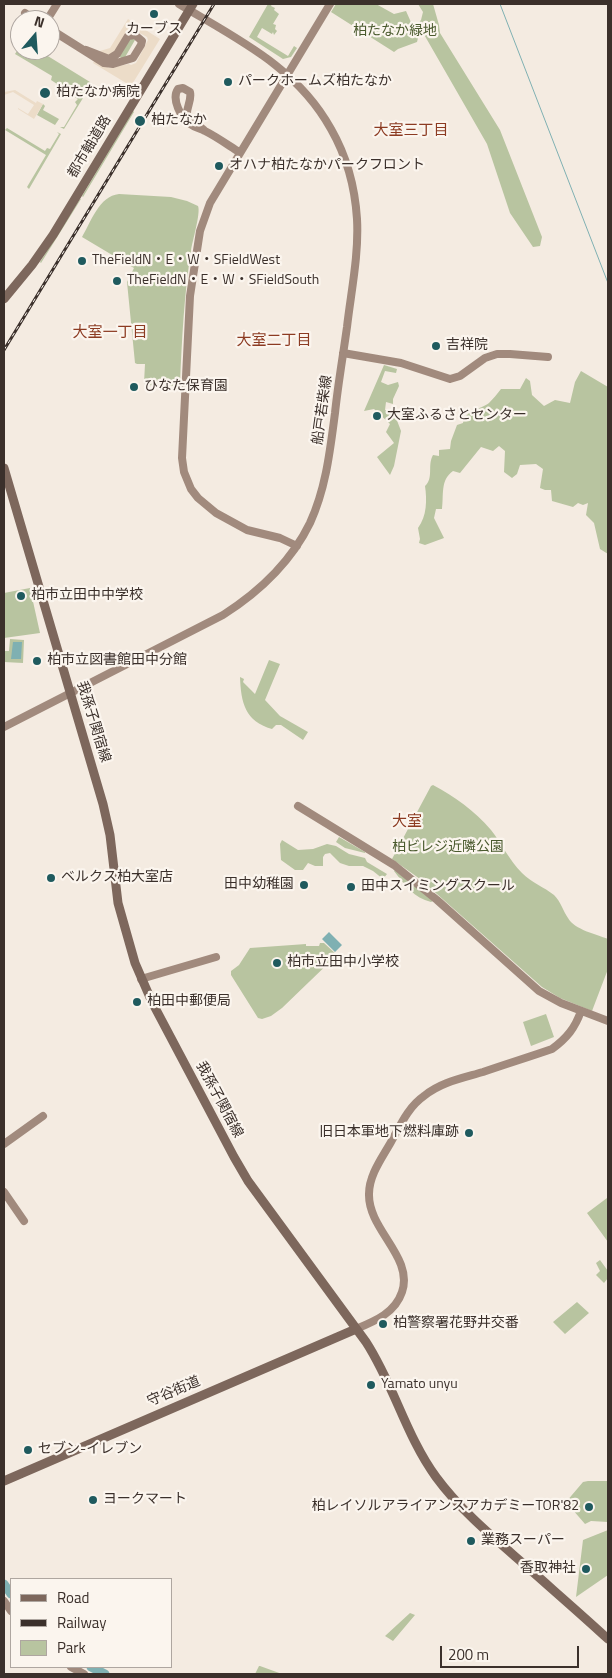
<!DOCTYPE html>
<html>
<head>
<meta charset="utf-8">
<style>
  body { margin:0 }
  #map { position:relative; width:612px; height:1678px; overflow:hidden; background:#f4ebe1; font-family:"Titillium Web",sans-serif }
  canvas { display:block }
  .frame { position:absolute; inset:0; border:5px solid #3b302b; pointer-events:none }
  .legend { position:absolute; left:10px; top:1578px; width:162px; height:90px; box-sizing:border-box; background:#fbf5ee; border:1px solid #aea6a0; margin:0; padding:6px 9px; list-style:none; font-size:15px; color:#3b302b }
  .legend li { display:flex; align-items:center; gap:10px; height:25px }
  .legend b { width:25px; border:1px solid #aea6a0 }
  .north { position:absolute; left:10px; top:10px; width:50px; height:50px; box-sizing:border-box; background:#fbf5ee; border:1px solid #aea6a0; border-radius:50%; rotate:18deg; font-size:14px; font-weight:700; line-height:20px; text-align:center; color:#3b302b }
  .north::after { content:''; display:block; margin:auto; width:18px; height:22px; background:#1f5a5e; clip-path:polygon(50% 0,100% 100%,50% 72%,0 100%) }
  .scale { position:absolute; left:440px; top:1646px; width:139px; height:22px; box-sizing:border-box; border:2px solid #3b302b; border-top:0; padding-left:6px; font-size:15px; line-height:18px; white-space:nowrap; color:#3b302b; -webkit-text-stroke:4px #fbf5ee; paint-order:stroke }
</style>
</head>
<body>
<div id="map">
<canvas width="612" height="1678"></canvas>
<div class="frame"></div>
<ul class="legend">
<li><b style="height:6px;background:#7d675c"></b>Road</li>
<li><b style="height:6px;background:#3b302b"></b>Railway</li>
<li><b style="height:14px;background:#b8c4a0"></b>Park</li>
</ul>
<div class="north">N</div>
<div class="scale">200 m</div>
</div>
<script>
const c = document.querySelector('canvas').getContext('2d');
c.lineJoin = 'round';
function fill(path, color) { c.fillStyle = color; c.fill(path, 'evenodd'); }
function stroke(path, color, width, dash) { c.strokeStyle = color; c.lineWidth = width; c.lineCap = dash ? 'butt' : 'round'; c.setLineDash(dash || []); c.stroke(path); }
function drawText(font, color, halo, rows, align = 'center') {
  c.font = font + ' "Titillium Web","Noto Sans JP",sans-serif'; c.lineWidth = 4.5; c.setLineDash([]); c.textBaseline = 'middle'; c.strokeStyle = halo; c.fillStyle = color; for (const [text, x, y, turn = 0] of rows) {
    c.save(); c.translate(x, y); c.rotate((+turn || 0) * Math.PI / 180); c.textAlign = isNaN(turn) ? turn : align; if (halo) c.strokeText(text, 0, 0); c.fillText(text, 0, 0); c.restore();
  }
}
const green = new Path2D(`
  M268,4H272L271,6L275,8L274,10L279,14L273,24L276,25L275,29L277,31L274,35L273,32L272,34L262,28L257,37L288,56L294,46L297,48L291,57L283,59L249,37Z
  M336,4H376L394,14L406,11L418,38L417,42L398,49L394,52L331,12Z
  M418,4H433L439,25L440,33L500,130L542,237L540,246L533,247L510,213L487,144L418,24L421,20L423,12Z
  M132,38L135,40L124,59L121,58L119,56L127,42Z
  M20,46V50H38L90,82L91,85L64,129L60,127H64L77,105L75,102L78,99L56,86L57,84L51,80L52,76L15,54Z
  M43,104L45,106L43,110L59,119L55,125L37,115Z
  M133,111L134,112L83,197L82,196Z
  M7,128L45,151L47,148L50,149L59,134L57,132L61,134L29,189L27,187L46,155L5,130Z
  M119,194L171,197L187,201L198,206C201,213 192,242 191,251C184,295 182,339 180,383L177,386L145,385L144,383L145,364H137L135,363L127,282L134,268L82,237C91,222 99,196 119,194Z
  M80,199H81L41,263L40,262Z
  M384,365L397,369L396,373L385,371L381,382L388,385L398,382L399,386L393,399V404L386,402L385,410H393L401,431L394,466L390,475L377,457L394,443L386,432L390,424L374,409L364,411Z
  M581,371L608,387V554L600,549L594,523L586,515L588,503L583,505L578,503L573,507L552,501L551,490H545L540,488L543,469L536,464L520,465L517,474L512,478L504,472L505,451L499,446L493,451L481,447L460,473L453,471C440,480 444,495 442,509H436L434,518L444,538L425,545L419,543L420,539L418,528C427,516 427,500 425,486C434,478 427,465 433,455L439,456V450L450,449L451,441L457,425L463,423C465,410 480,410 489,403C493,399 497,394 501,389H520L526,378L530,381L532,395L544,406L555,400L570,403L575,382Z
  M30,588L40,633L4,638V593Z
  M10,639L24,640L23,663L4,662L5,651H9Z
  M269,660L280,664L265,700L280,716L308,732L303,740L281,725H276L272,729C245,721 241,703 240,677L244,679L243,682L255,694Z
  M433,785C455,797 474,810 491,830C502,844 509,860 522,873C532,883 544,887 554,895C561,902 563,911 568,918C575,930 596,934 608,939V969L592,1011L560,998L542,987L420,879L392,859L431,786Z
  M339,837L365,852V853L345,848L336,842Z
  M282,840L298,850L313,849L327,844L336,846L349,854L365,858L367,862L387,874L383,879L373,871L363,866H349L340,863L330,853L325,854L323,857V866H315L308,863L303,870H295L281,860L280,844Z
  M395,870L433,901L431,902C414,898 405,885 394,871Z
  M320,943H324L337,955L282,1008L271,1016L262,1019L258,1018L231,975V971L239,965L250,948L306,944V946H319Z
  M546,1014L554,1037L531,1046L523,1022Z
  M607,1198H608V1242L587,1213Z
  M600,1260L608,1271V1278L604,1283L596,1275L600,1271L596,1263Z
  M577,1302L589,1313L565,1334L553,1322Z
  M588,1481H608V1522L591,1521L585,1524L566,1502L583,1482Z
  M608,1530V1575L576,1597L583,1540Z
  M410,1613L415,1615L393,1641L385,1636Z
  M259,1666H260L282,1674H255Z`);
const plaza = new Path2D(`
  M128,19L160,39L131,86L93,63L95,60L109,68L129,64L131,65L136,63L148,40L147,37L134,30L127,32L112,56L98,54L100,51L110,48Z
  M15,90L36,103L37,101L43,104L34,119L18,109V108L28,114L34,105L13,92L4,95V92Z`);
const water = new Path2D(`
  M13,642H22L21,659H11Z
  M329,932L342,945L335,952L322,939Z`);
const stream = new Path2D(`
  M500,4L608,283`);
const river = new Path2D(`
  M4,1584L11,1594
  M91,1667L105,1674`);
const secondary = new Path2D(`
  M25,13L35,20
  M47,20L57,4
  M50,29L104,63L113,64L133,58L141,45L142,41L135,35L128,36L117,54L109,59L86,50
  M204,130L187,116C186,107 192,101 190,92L183,88L178,89C171,99 181,118 190,124C195,128 200,128 205,131C217,137 228,145 239,152
  M343,353L401,363L450,379L460,376L485,358L497,354H510L548,357
  M297,546L280,538L247,530L216,513L198,498L191,489L184,472L182,458L190,296L200,231L210,203L330,4
  M4,727L223,615C259,592 291,562 310,523C326,488 330,451 335,413C338,384 343,356 347,327C351,292 359,255 357,219C355,187 347,157 331,129C297,67 237,39 179,4
  M298,806L394,865L437,900L539,991L561,1003L608,1021
  M141,979L216,957
  M4,1144L43,1116
  M4,1192L24,1221
  M356,1329C375,1321 395,1313 402,1292C414,1257 368,1230 369,1194C369,1175 382,1158 391,1142C400,1126 408,1107 424,1096C441,1082 463,1078 483,1072C506,1064 529,1057 552,1049C567,1038 575,1028 581,1011
  M4,1601L11,1611
  M71,1667L84,1674`);
const primary = new Path2D(`
  M4,299L32,265L53,235L193,4
  M4,468L103,804L110,835L118,903L135,963L152,1002L234,1157L248,1181L366,1342C394,1385 406,1436 436,1477C461,1511 494,1538 525,1565C553,1590 581,1614 608,1639
  M4,1481L356,1329`);
const rail = new Path2D(`
  M4,350L214,4`);
const markers = [
  [154,14,5,"#1f5a5e"],
  [228,82,5,"#1f5a5e"],
  [45,93,6,"#1f5a5e"],
  [140,121,6,"#1f5a5e"],
  [219,166,5,"#1f5a5e"],
  [82,261,5,"#1f5a5e"],
  [117,281,5,"#1f5a5e"],
  [436,346,5,"#1f5a5e"],
  [134,387,5,"#1f5a5e"],
  [377,416,5,"#1f5a5e"],
  [21,596,5,"#1f5a5e"],
  [37,661,5,"#1f5a5e"],
  [51,878,5,"#1f5a5e"],
  [304,885,5,"#1f5a5e"],
  [351,887,5,"#1f5a5e"],
  [277,963,5,"#1f5a5e"],
  [137,1002,5,"#1f5a5e"],
  [469,1133,5,"#1f5a5e"],
  [383,1324,5,"#1f5a5e"],
  [371,1385,5,"#1f5a5e"],
  [28,1450,5,"#1f5a5e"],
  [93,1500,5,"#1f5a5e"],
  [589,1507,5,"#1f5a5e"],
  [471,1541,5,"#1f5a5e"],
  [586,1569,5,"#1f5a5e"]
];
const poiNames = [
  ["カーブス",154,30,"center"],
  ["パークホームズ柏たなか",238,82],
  ["柏たなか病院",56,93],
  ["柏たなか",151,121],
  ["オハナ柏たなかパークフロント",229,166],
  ["TheFieldN・E・W・SFieldWest",92,261],
  ["TheFieldN・E・W・SFieldSouth",127,281],
  ["吉祥院",446,346],
  ["ひなた保育園",144,387],
  ["大室ふるさとセンター",387,416],
  ["柏市立田中中学校",31,596],
  ["柏市立図書館田中分館",47,661],
  ["ベルクス柏大室店",61,878],
  ["田中幼稚園",294,885,"right"],
  ["田中スイミングスクール",361,887],
  ["柏市立田中小学校",287,963],
  ["柏田中郵便局",147,1002],
  ["旧日本軍地下燃料庫跡",459,1133,"right"],
  ["柏警察署花野井交番",393,1324],
  ["Yamato unyu",381,1385],
  ["セブン-イレブン",38,1450],
  ["ヨークマート",103,1500],
  ["柏レイソルアライアンスアカデミーTOR'82",579,1507,"right"],
  ["業務スーパー",481,1541],
  ["香取神社",576,1569,"right"]
];
const parkNames = [
  ["柏たなか緑地",395,32],
  ["柏ビレジ近隣公園",448,848]
];
const streetNames = [
  ["都市軸道路",90,147,-59],
  ["船戸若柴線",323,410,-82],
  ["我孫子関宿線",93,722,73],
  ["我孫子関宿線",219,1100,62],
  ["守谷街道",174,1392,-23]
];
const neighbourhoodNames = [
  ["大室三丁目",411,131],
  ["大室一丁目",110,333],
  ["大室二丁目",274,341],
  ["大室",407,822]
];
fill(green, '#b8c4a0');
fill(plaza, '#ecdcc8');
fill(water, '#7fb0b2');
stroke(stream, '#7fb0b2', 1);
stroke(river, '#7fb0b2', 9);
stroke(secondary, '#a18a7d', 8);
stroke(primary, '#7d675c', 9);
stroke(rail, '#3b302b', 3);
stroke(rail, '#fbf5ee', 1, [4]);
for (const [x, y, r, color] of markers) { const dot = new Path2D(); dot.arc(x, y, r, 0, 2 * Math.PI); c.fillStyle = color; c.fill(dot); stroke(dot, '#fbf5ee', 2); }
drawText('14px', '#3b302b', '#fbf5ee', poiNames, 'left');
drawText('14px', '#4a5a2e', '#fbf5ee', parkNames);
drawText('14px', '#3b302b', '#fbf5ee', streetNames);
drawText('15px', '#8c3b22', '#fbf5ee', neighbourhoodNames);
</script>
</body>
</html>
